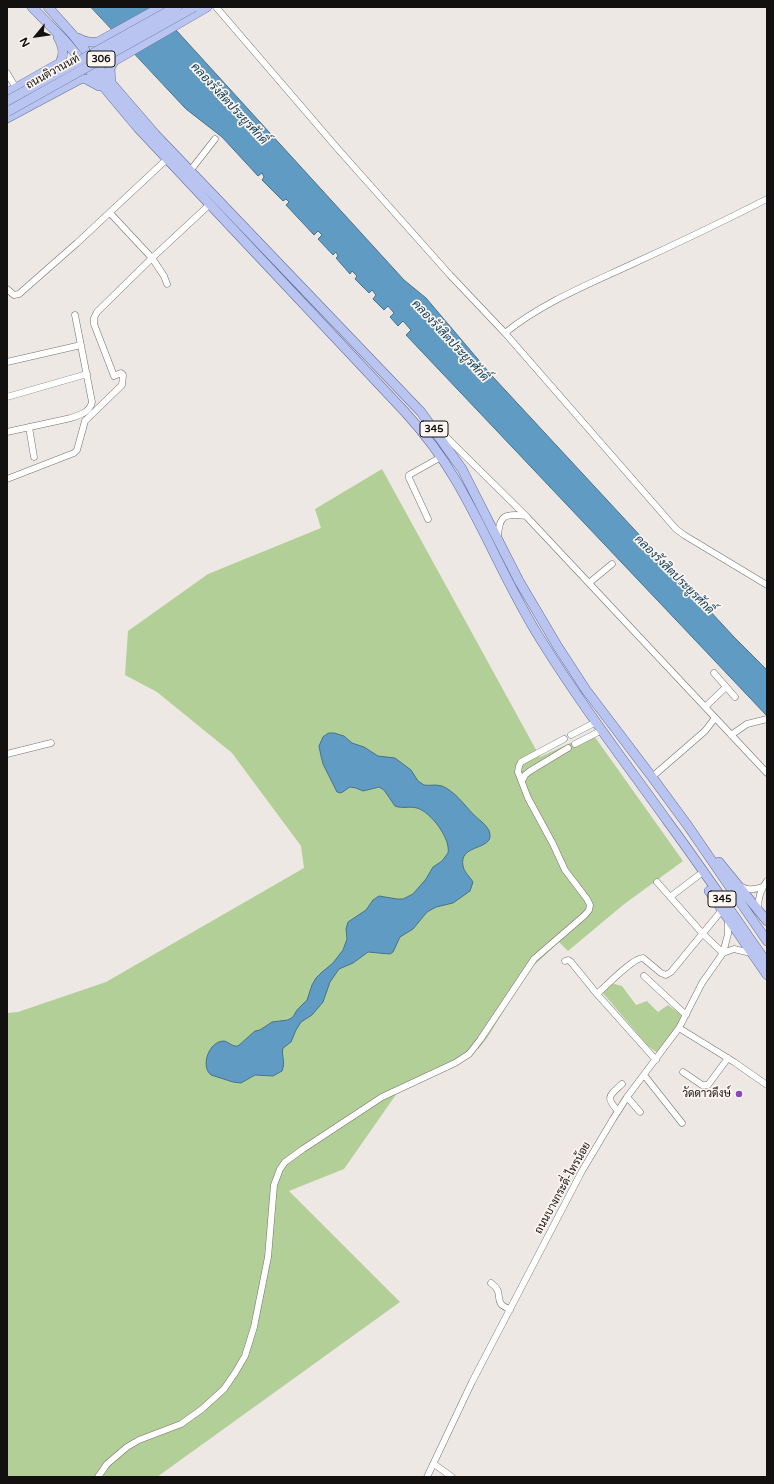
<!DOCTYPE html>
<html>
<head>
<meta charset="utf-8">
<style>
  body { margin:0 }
  #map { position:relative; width:774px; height:1484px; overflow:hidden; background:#eee8e4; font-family:"Varela Round",sans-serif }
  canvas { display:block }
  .frame { position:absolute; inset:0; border:8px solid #13110f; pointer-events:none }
  .north { position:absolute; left:16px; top:16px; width:40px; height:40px; -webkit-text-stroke:3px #fcf5f2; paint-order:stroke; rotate:241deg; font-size:11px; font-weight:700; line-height:16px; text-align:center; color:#13110f }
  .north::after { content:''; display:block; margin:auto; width:14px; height:18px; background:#13110f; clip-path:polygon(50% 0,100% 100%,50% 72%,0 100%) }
</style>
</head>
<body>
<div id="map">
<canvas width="774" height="1484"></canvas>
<div class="frame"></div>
<div class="north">N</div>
</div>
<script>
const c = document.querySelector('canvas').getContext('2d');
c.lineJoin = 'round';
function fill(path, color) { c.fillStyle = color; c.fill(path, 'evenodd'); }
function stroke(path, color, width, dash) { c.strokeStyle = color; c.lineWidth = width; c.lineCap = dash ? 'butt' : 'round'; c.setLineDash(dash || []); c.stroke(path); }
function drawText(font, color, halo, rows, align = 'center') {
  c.font = font + ' "Varela Round",Sarabun,sans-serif'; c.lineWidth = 3.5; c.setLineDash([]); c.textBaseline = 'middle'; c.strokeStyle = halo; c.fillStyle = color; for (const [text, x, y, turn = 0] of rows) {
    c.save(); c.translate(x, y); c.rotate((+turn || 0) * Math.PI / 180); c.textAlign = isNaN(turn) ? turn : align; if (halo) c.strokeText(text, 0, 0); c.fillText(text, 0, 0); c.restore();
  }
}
const green = new Path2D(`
  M382,469L540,757L592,733L683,861L623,905L568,951L559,942L529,970L487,1038L479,1048L437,1072L402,1086L344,1169L289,1191L400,1302L157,1477H7V1013L18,1012L106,982L304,868L301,846L232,753L157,692L125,675L128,631L208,574L321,528L315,509Z
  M611,983L622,986L636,1005L647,1001L658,1012L668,1005L683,1016L659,1054L648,1046L602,992Z`);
const water = new Path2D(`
  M91,7H155L404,280L426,298L493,377L734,637L767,670V716L406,335L411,330L403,321L398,326L390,317L394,313L388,306L384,310L373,299L376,295L372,290L369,293L355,279L357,276L352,271L350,274L336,258L338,256L336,252L333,255L318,239L322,235L318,231L314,235L286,205L289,202L286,199L283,201L262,180L264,177L262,173L258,176L222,137L186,109Z
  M329,733H334L344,736L352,743L364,747L378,756L395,758L411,770L418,781L424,785C430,786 435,784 442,786C456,792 464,805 474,815C480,821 491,827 490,837C488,850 459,845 463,866C464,872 470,877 473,882L470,891L453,903L436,907L427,912L413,929L400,937L393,952L390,954L368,952L353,963L339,969L330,982L323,1002L312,1015L301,1022L296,1030L291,1042L283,1048C281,1056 286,1062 282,1071L273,1076L255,1075L241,1083L233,1082L211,1075C200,1066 209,1041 224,1041C229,1042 232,1047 238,1046L255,1031L260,1030L272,1022L288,1020L293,1017L297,1010L307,1000L312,985L316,978L321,973L333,963L343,950L347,939L346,929L348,922L366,910L373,900L379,896L397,899H403L413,894L426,879L433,867L442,861L448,853C451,839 431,812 417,808C410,806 402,809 395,806L384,790L379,787L363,791L356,788L350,787L341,793L337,792L323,764L321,756L319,746L323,737Z`);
const minor = new Path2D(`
  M216,7L338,149L450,275L505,333L676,529L684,535L767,585
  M7,73L16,88
  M190,171L215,139
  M110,213L152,258L209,205
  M7,289L14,295L19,294L77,243L167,159
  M505,333C542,303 587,285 630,265C676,244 722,222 767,199
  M7,362L81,345
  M7,397L87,374
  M29,427L34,457
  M436,427L526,516L767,773
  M7,432L71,418C80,415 90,412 92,402L75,315
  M7,479L74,453L77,450L85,421L122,385L123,375L121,373L114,376L94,324V318L97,312L152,258L164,276L167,284
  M428,519L409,478V475L441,457
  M498,537C499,515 505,513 526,516
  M589,583L612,564
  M714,673L735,697
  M705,707L726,687
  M571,735L596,722
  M731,735L747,724L767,719
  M575,744L602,730
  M7,754L51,743
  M652,777L705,731L715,718
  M522,781L525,775L530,771L568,748
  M657,882L703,934L723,953
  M739,885C746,891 754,890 762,887
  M670,897L699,875
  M758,909C758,898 760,890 767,881
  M723,953L734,949L751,953
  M565,961L568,960L571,962L597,994L656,1060
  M644,976L686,1015
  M597,994C606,986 634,957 643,958L661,973L666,975L671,972L722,910
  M679,1028L734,1062L767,1085
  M683,1072L702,1085H708L728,1058
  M644,1075L682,1123
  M627,1097L640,1112
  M618,1111C605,1097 609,1096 622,1084
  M491,1283C503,1292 496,1296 501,1304C503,1306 507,1308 510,1310
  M434,1464L452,1477
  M98,1477L107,1464L127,1447L139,1440L181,1424L202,1409L224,1389L235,1373L245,1356L254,1327L268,1257L274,1185L280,1169L285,1162L303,1149L382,1097L455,1063L469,1054L480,1040L534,959L585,915L589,910L590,905L587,899L565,870L553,844L528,798L518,772L519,766L521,762L564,739
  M427,1477L472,1382L582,1171L613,1119L627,1097L679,1028L702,983L723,953L728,934V919`);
const primary = new Path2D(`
  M32,7L66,42L138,128L405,412C424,433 441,455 455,479C486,531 508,588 541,640C580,703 625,762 668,822C702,868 734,916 767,963
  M48,7L73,35L111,83L155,134L421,412L462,469L519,581L558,647L586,690L652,777L688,826L767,941
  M78,38C84,42 90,43 98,42L161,7
  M111,83L110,68L114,61L207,7
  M7,93L60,63C65,54 63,46 58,37
  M7,118L80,79H86L99,86
  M719,862L767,921
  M709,891L767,975`);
const primaryBridge = new Path2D(`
  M7,101L176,7
  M7,112L194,7`);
const markers = [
  [739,1094,4,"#8748bd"]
];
const shields = [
  [101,59,28],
  [434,429,28],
  [722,899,28]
];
const shieldNames = [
  ["306",101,59],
  ["345",434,429],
  ["345",722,899]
];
const streetNames = [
  ["ถนนติวานนท์",53,72,-29],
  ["ถนนบางกระดี่-ไทรน้อย",563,1188,-61]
];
const poiNames = [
  ["วัดดาวดึงษ์",731,1094]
];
const waterNames = [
  ["คลองรังสิตประยูรศักดิ์",229,104,47],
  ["คลองรังสิตประยูรศักดิ์",450,341,47],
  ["คลองรังสิตประยูรศักดิ์",674,575,45]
];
fill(green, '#b2cf97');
fill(water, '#5f9bc2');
stroke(water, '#48728c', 1);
stroke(minor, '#76706d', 7);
stroke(primary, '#616d9b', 10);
stroke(minor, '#fff', 6);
stroke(primary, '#b9c5f0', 9);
stroke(primaryBridge, '#616d9b', 10, []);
stroke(primaryBridge, '#b9c5f0', 9);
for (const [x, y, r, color] of markers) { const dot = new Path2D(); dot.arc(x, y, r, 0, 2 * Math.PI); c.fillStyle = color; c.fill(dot); stroke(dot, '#fcf5f2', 1.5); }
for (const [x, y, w] of shields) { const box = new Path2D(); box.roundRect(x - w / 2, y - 8, w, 16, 3); c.fillStyle = '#fcf5f2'; c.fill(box); stroke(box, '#13110f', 1); }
drawText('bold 10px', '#13110f', null, shieldNames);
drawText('11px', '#13110f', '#fcf5f2', streetNames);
drawText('11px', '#13110f', '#fcf5f2', poiNames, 'right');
drawText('italic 12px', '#083b56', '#fcf5f2', waterNames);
</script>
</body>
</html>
